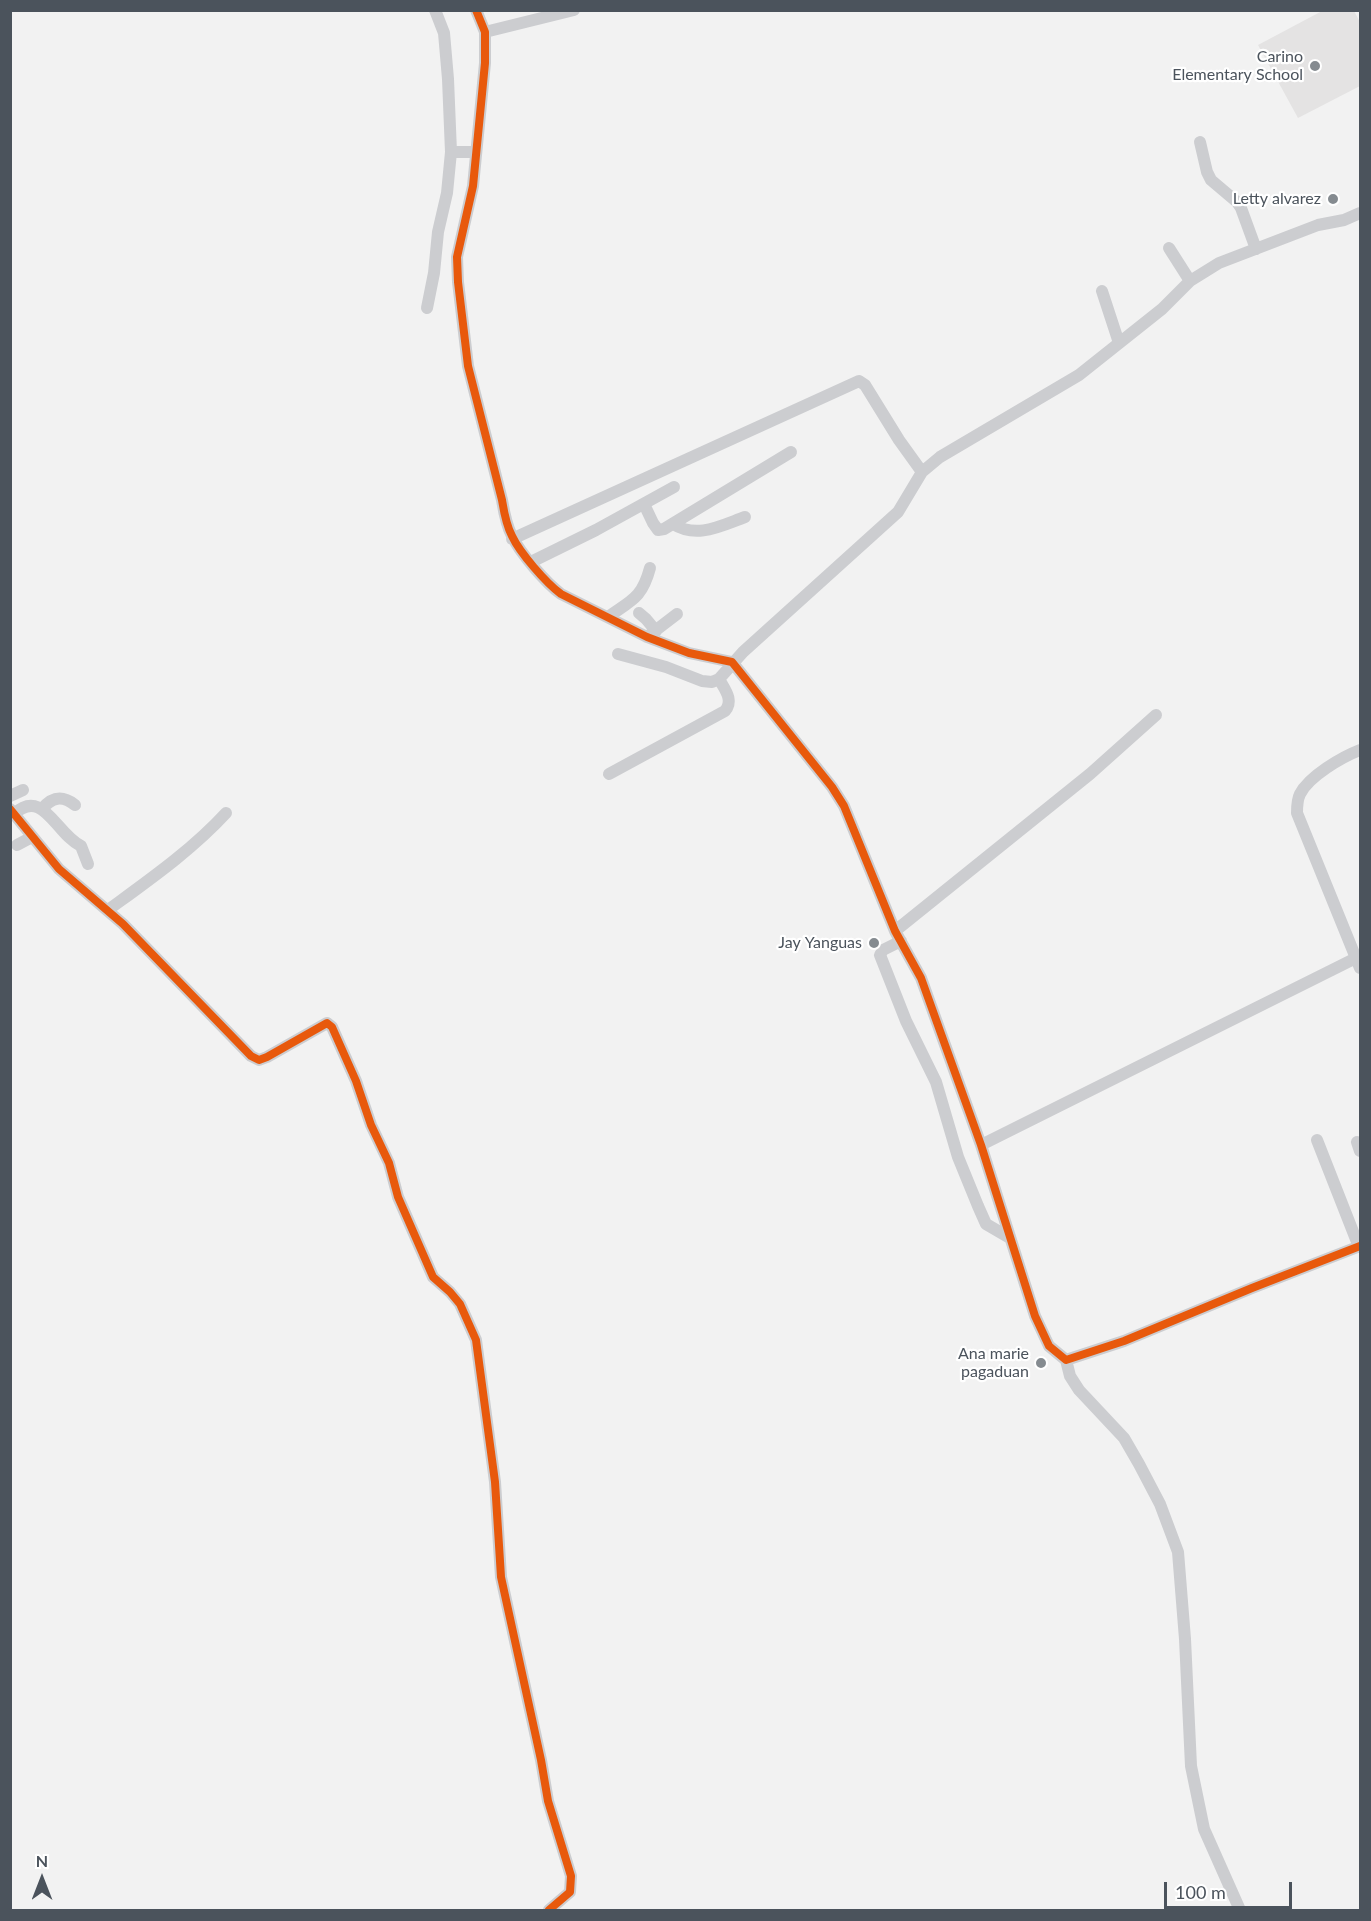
<!DOCTYPE html>
<html>
<head>
<meta charset="utf-8">
<style>
  body { margin:0 }
  #map { position:relative; width:1371px; height:1921px; overflow:hidden; background:#f2f2f2; font-family:Lato,sans-serif }
  canvas { display:block }
  .frame { position:absolute; inset:0; border:12px solid #4b535c; pointer-events:none }
  .north { position:absolute; left:12px; top:1849px; width:60px; height:60px; -webkit-text-stroke:4px #fff; paint-order:stroke; rotate:0deg; font-size:16px; font-weight:700; line-height:24px; text-align:center; color:#4b535c }
  .north::after { content:''; display:block; margin:auto; width:21px; height:27px; background:#4b535c; clip-path:polygon(50% 0,100% 100%,50% 72%,0 100%) }
  .scale { position:absolute; left:1164px; top:1882px; width:128px; height:27px; box-sizing:border-box; border:3px solid #4b535c; border-top:0; padding-left:8px; font-size:18px; line-height:21px; white-space:nowrap; color:#4b535c; -webkit-text-stroke:4px #fff; paint-order:stroke }
</style>
</head>
<body>
<div id="map">
<canvas width="1371" height="1921"></canvas>
<div class="frame"></div>
<div class="north">N</div>
<div class="scale">100 m</div>
</div>
<script>
const c = document.querySelector('canvas').getContext('2d');
c.lineJoin = 'round';
function fill(path, color) { c.fillStyle = color; c.fill(path, 'evenodd'); }
function stroke(path, color, width, dash) { c.strokeStyle = color; c.lineWidth = width; c.lineCap = dash ? 'butt' : 'round'; c.setLineDash(dash || []); c.stroke(path); }
function drawText(font, color, halo, rows, align = 'center') {
  c.font = font + ' Lato,sans-serif'; c.lineWidth = 4.5; c.setLineDash([]); c.textBaseline = 'middle'; c.strokeStyle = halo; c.fillStyle = color; for (const [text, x, y, turn = 0] of rows) {
    c.save(); c.translate(x, y); c.rotate((+turn || 0) * Math.PI / 180); c.textAlign = isNaN(turn) ? turn : align; if (halo) c.strokeText(text, 0, 0); c.fillText(text, 0, 0); c.restore();
  }
}
const education = new Path2D(`
  M1322,11H1354L1360,22V86L1298,118L1258,45Z`);
const minor = new Path2D(`
  M476,10L485,32V63L473,186L457,257L458,282L468,366L502,500C504,512 506,525 512,536C520,553 546,583 561,594L647,637L689,653L732,662L832,787L844,806L895,931L921,978L981,1145L1035,1316L1049,1346L1066,1360L1124,1341L1252,1288L1360,1246
  M485,32L574,10
  M1200,142L1207,172L1211,180L1237,202L1241,208L1256,249
  M451,152H475
  M1169,248L1190,281
  M1102,291L1119,343
  M427,308L434,273L438,232L447,193L451,152L448,79L444,33L435,10
  M644,504L653,523L658,530L664,529L791,452
  M673,524C697,539 720,526 745,517
  M512,539L859,381L865,385L899,440L922,472
  M531,562L596,530L674,487
  M639,613L646,619L656,631
  M608,617C632,600 642,598 650,568
  M647,637L677,614
  M618,654L666,667L702,681L712,682L719,679L743,652L898,512L922,472L940,457L1079,375L1162,309L1190,281L1219,263L1318,225L1344,220L1360,213
  M1360,750C1342,757 1309,776 1300,794C1297,800 1297,807 1297,813L1360,968
  M609,774L725,711C734,700 725,690 719,679
  M10,796L23,790
  M10,809L59,869L123,924L251,1056L259,1060L267,1057L327,1023L332,1027L356,1081L371,1125L389,1163L398,1197L433,1277L450,1292L460,1304L476,1340L495,1482L501,1577L541,1760L548,1801L571,1876L570,1892L549,1910
  M42,809C52,797 62,795 75,805
  M14,814C43,787 56,834 81,846L88,864
  M17,845L32,837
  M108,910C149,880 192,850 226,813
  M895,931L1090,774L1156,715
  M901,941L883,950L880,955L906,1021L936,1082L958,1157L978,1206L986,1224L1010,1238
  M1317,1140L1359,1247
  M1357,1142L1360,1151
  M981,1145L1356,958
  M1066,1360L1070,1376L1079,1390L1124,1438L1139,1464L1160,1504L1178,1552L1185,1639L1191,1766L1204,1829L1240,1910`);
const cycleway = new Path2D(`
  M476,10L485,32V63L473,186L457,257L458,282L468,366L502,500C504,512 506,525 512,536C520,553 546,583 561,594L647,637L689,653L732,662L832,787L844,806L895,931L921,978L981,1145L1035,1316L1049,1346L1066,1360L1124,1341L1252,1288L1360,1246
  M10,809L59,869L123,924L251,1056L259,1060L267,1057L327,1023L332,1027L356,1081L371,1125L389,1163L398,1197L433,1277L450,1292L460,1304L476,1340L495,1482L501,1577L541,1760L548,1801L571,1876L570,1892L549,1910`);
const markers = [
  [1315,66,6,"#858b90"],
  [1333,199,6,"#858b90"],
  [874,943,6,"#858b90"],
  [1041,1363,6,"#858b90"]
];
const poiNames = [
  ["Carino",1303,57],
  ["Elementary School",1303,75],
  ["Letty alvarez",1321,199],
  ["Jay Yanguas",862,943],
  ["Ana marie",1029,1354],
  ["pagaduan",1029,1372]
];
fill(education, '#e4e3e3');
stroke(minor, '#cccdd0', 12);
stroke(cycleway, '#e8590c', 8);
for (const [x, y, r, color] of markers) { const dot = new Path2D(); dot.arc(x, y, r, 0, 2 * Math.PI); c.fillStyle = color; c.fill(dot); stroke(dot, '#fff', 2); }
drawText('16px', '#4b535c', '#fff', poiNames, 'right');
</script>
</body>
</html>
